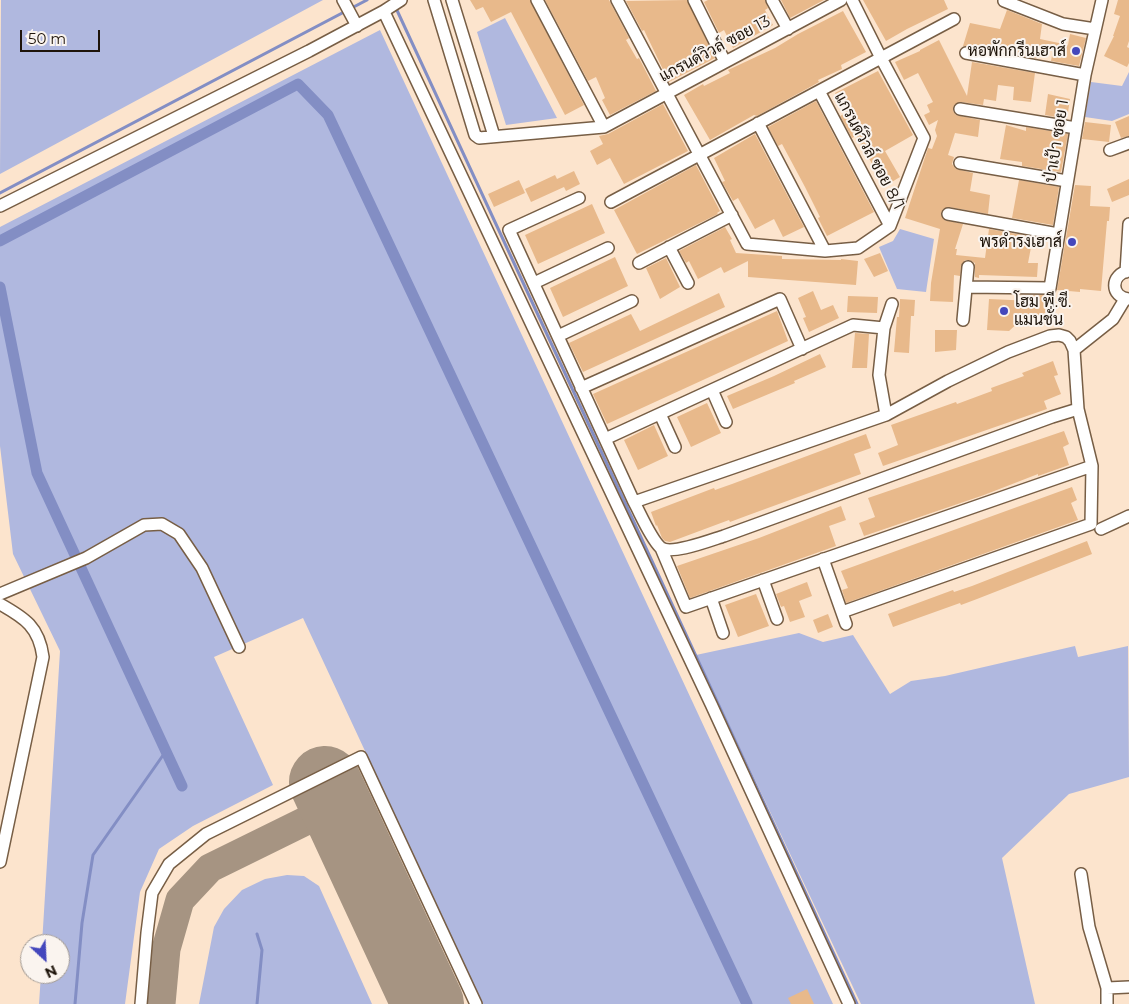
<!DOCTYPE html>
<html>
<head>
<meta charset="utf-8">
<style>
  body { margin:0 }
  #map { position:relative; width:1129px; height:1004px; overflow:hidden; background:#fce4cd; font-family:Montserrat,sans-serif }
  canvas { display:block }
  .north { position:absolute; left:20px; top:934px; width:50px; height:50px; box-sizing:border-box; background:#faf4ef; border:1px solid #a29a93; border-radius:50%; rotate:155deg; font-size:14px; font-weight:700; line-height:20px; text-align:center; color:#1e140a }
  .north::after { content:''; display:block; margin:auto; width:18px; height:22px; background:#4447bc; clip-path:polygon(50% 0,100% 100%,50% 72%,0 100%) }
  .scale { position:absolute; left:20px; top:30px; width:80px; height:22px; box-sizing:border-box; border:2px solid #1e140a; border-top:0; padding-left:6px; font-size:15px; line-height:18px; white-space:nowrap; color:#1e140a; -webkit-text-stroke:4px #faf4ef; paint-order:stroke }
</style>
</head>
<body>
<div id="map">
<canvas width="1129" height="1004"></canvas>
<div class="north">N</div>
<div class="scale">50 m</div>
</div>
<script>
const c = document.querySelector('canvas').getContext('2d');
c.lineJoin = 'round';
function fill(path, color) { c.fillStyle = color; c.fill(path, 'evenodd'); }
function stroke(path, color, width, dash) { c.strokeStyle = color; c.lineWidth = width; c.lineCap = dash ? 'butt' : 'round'; c.setLineDash(dash || []); c.stroke(path); }
function drawText(font, color, halo, rows, align = 'center') {
  c.font = font + ' Montserrat,Sarabun,sans-serif'; c.lineWidth = 4; c.setLineDash([]); c.textBaseline = 'middle'; c.strokeStyle = halo; c.fillStyle = color; for (const [text, x, y, turn = 0] of rows) {
    c.save(); c.translate(x, y); c.rotate((+turn || 0) * Math.PI / 180); c.textAlign = isNaN(turn) ? turn : align; if (halo) c.strokeText(text, 0, 0); c.fillText(text, 0, 0); c.restore();
  }
}
const green = new Path2D(`
  M1,0H323L0,174Z
  M505,18L557,118L506,125L477,32Z
  M380,30L833,1004H483L303,618L214,657L273,785L193,826L159,849L140,892L125,1004H39L41,974H60V944H42L60,651L13,554L0,446V227Z
  M1129,72V114L1112,121L1085,117L1091,82L1122,86Z
  M900,229L934,239L926,292L897,289L879,247L893,241Z
  M799,633L823,642L853,635L890,694L911,681L945,676L1075,646L1078,657L1128,646L1129,777L1069,794L1002,858L1035,1004H861L696,655Z
  M287,875L304,876L319,886L372,1004H199L214,927L224,909L242,890L265,879Z`);
const stream = new Path2D(`
  M395,6L857,1004
  M0,193L367,0
  M75,1004L82,923L93,855L166,751
  M257,1004L262,950L257,934`);
const canal = new Path2D(`
  M0,241L298,84L328,115L747,1004
  M0,287L37,473L182,786`);
const taxiway = new Path2D(`
  M161,1004L166,949L180,900L210,868L336,806`);
const runway = new Path2D(`
  M325,782L428,1004`);
const building = new Path2D(`
  M470,0H530L584,105L565,115L511,12L491,22L483,7L476,10Z
  M545,0H609L629,38L626,40L637,59L639,58L656,91L610,115L602,100L605,98L596,77L588,81Z
  M687,0L715,58L669,82L644,30L642,31L626,1Z
  M708,0H765L768,8L765,10L773,25L733,48L724,30L719,33L704,2Z
  M781,0H824L790,18Z
  M863,0H944L948,9L907,29L886,41Z
  M1118,0H1129V41L1127,47L1129,48V63L1127,67L1104,56L1114,36H1113L1120,16L1114,14Z
  M1007,10L1042,24L1040,39L1068,45L1070,34L1086,38L1079,66L1051,61L1053,50L1038,48L1037,58L963,46L970,23L1000,29Z
  M843,11L866,52L841,65L842,69L818,80L819,82L812,86L757,116L754,115L710,140L684,95L703,84L704,86L730,73L728,70L775,48L798,34Z
  M939,40L967,96L972,62L1035,73L1031,102L1013,100L1014,87L998,85L996,101L984,99L983,105L961,102L954,105L953,111L956,115L980,120L978,137L955,133L948,155L954,157L952,164L956,169L973,173L970,191L990,195L988,214L949,207L943,209L941,213L944,220L963,224L955,249H957L956,255L985,258L989,229L1033,237L1028,263H1038L1037,277L979,275V278L975,277V263L969,260H965L961,266L960,276L954,275L953,302L930,301L931,283L940,229L905,218L928,148L932,149L937,136L935,130L938,120L929,125L924,115L930,112L927,105L933,102L918,73L904,80L895,62L920,51V50Z
  M878,71L913,135L885,151L900,177L885,186L856,136L852,138L840,116L846,113L835,93Z
  M1048,94L1070,99L1067,119L1045,115Z
  M816,101L874,212L827,236L818,218L820,217L805,187L782,144L778,146L768,127Z
  M663,104L688,151L624,184L610,158L597,165L590,151L603,144L599,136L608,134Z
  M1129,116V136L1121,138L1115,122Z
  M1085,122L1111,125L1109,142L1082,139Z
  M1006,125L1026,131V127L1068,134L1061,172L1022,166V162L1000,159Z
  M755,134L804,227L783,237L774,219L755,229L738,198L733,201L722,182L725,181L714,158Z
  M696,165L720,211L717,213L718,214L637,254L614,210Z
  M574,171L580,184L566,191L564,187L531,202L525,189L555,175L557,179Z
  M1129,179V195L1112,202L1107,189Z
  M519,180L525,193L494,207L488,194Z
  M1019,180L1059,187L1053,225L1012,218Z
  M1075,185L1091,186L1090,206L1110,207L1109,221H1107L1101,291L1080,289V292L1057,290Z
  M592,204L605,233L538,264L525,235Z
  M725,227L732,239L730,240L736,253L782,256V259L841,260V259L858,261L856,285L748,277V261L724,273L721,267L698,279L689,261L686,263L679,251Z
  M880,253L888,271L874,277L864,259Z
  M615,257L628,286L563,317L550,288Z
  M666,258L680,287L660,299L646,268Z
  M813,291L821,310L833,305L839,318L809,332L803,318L806,317L798,298Z
  M719,293L725,307L583,372L569,343L631,314L640,331Z
  M1033,295H1047L1045,316H1020V321L1009,331L987,330L989,299L1033,301Z
  M848,296L878,297L877,313L847,312Z
  M900,299L915,300L914,316H911L909,353L894,352L897,317H899Z
  M777,311L788,341L607,424L593,394Z
  M935,330H957L956,350L935,352Z
  M855,333L869,334L867,368H852Z
  M820,354L826,367L794,381L795,383L733,409L727,396L774,376Z
  M1053,361L1058,375L1054,376L1061,394L1044,401L1047,409L883,466L878,453L898,445L891,425L956,402L957,404L992,391L991,388L1024,376L1022,373Z
  M707,403L721,433L691,447L677,417Z
  M654,425L668,456L638,470L624,440Z
  M1064,431L1069,444L1063,447L1069,465L1038,476V474L984,495L864,536L859,523L875,517L868,498Z
  M866,434L871,448L854,454L861,474L746,516L730,522L729,520L670,542L665,541L662,538L657,525L656,526L651,512L714,488L715,490L732,484Z
  M1072,487L1077,500L1071,503L1078,520L846,603L842,590L848,588L841,571Z
  M841,506L846,520L829,526L836,546L690,598L677,566L759,538Z
  M1087,541L1092,554L977,599L961,605L960,603L893,627L888,614L953,590L954,592L972,586Z
  M807,582L812,596L799,601L805,617L790,622L784,606L781,607L776,594Z
  M756,594L769,626L738,637L725,605Z
  M828,614L833,627L818,633L813,620Z
  M807,989L814,1004H791L788,998Z`);
const minor = new Path2D(`
  M343,0L357,26
  M401,0L384,11L385,14L711,704L849,1004
  M434,0L475,135L479,138L604,127L841,0
  M452,0L494,136
  M537,0L604,127
  M617,0L747,244L825,251L858,248L890,226L924,138L881,58L852,0
  M694,0L725,62
  M772,0L788,29
  M1004,1L1063,24L1095,29
  M966,53L1085,75
  M819,91L890,226
  M960,109L1076,128
  M758,123L825,251
  M1110,150L1129,143
  M960,163L1067,181
  M579,198L509,230L634,502C641,515 650,537 660,547C670,556 711,540 724,536L1052,417L1078,409L1074,350L1070,341L1066,337L1059,335L1050,336L1008,352L948,381L886,415L634,502
  M611,202L954,19
  M0,206L309,51L384,11
  M948,214L1058,234
  M669,247L688,283
  M639,263L732,215
  M1129,271C1110,274 1110,297 1129,299
  M1126,272L1129,224
  M534,283L608,248
  M966,287L1050,288L1085,75L1102,0
  M963,320L968,267
  M558,336L632,301
  M1074,350L1113,319L1125,299
  M581,388L780,299L802,349
  M712,390L726,422
  M660,414L675,447
  M886,415L879,375L884,328L892,304
  M605,439L853,325L884,328
  M1101,529L1129,516
  M661,548L686,607L1092,466L1078,409
  M823,559L846,624
  M763,580L777,619
  M0,594L86,558L144,525L162,524L179,534L202,568L239,647
  M711,598L723,633
  M0,604C25,618 39,627 43,657L0,862
  M842,612L1091,524L1092,466
  M1081,874L1089,927L1107,988L1129,987
  M1107,988V1004
  M141,1004L147,933L152,893L169,864L206,834L361,757L476,1004`);
const markers = [
  [1076,51,5,"#4447bc"],
  [1072,242,5,"#4447bc"],
  [1004,311,5,"#4447bc"]
];
const streetNames = [
  ["แกรนด์วิวล์ ซอย 13",715,49,-28],
  ["ป่าเป้า ซอย 1",1057,141,-81],
  ["แกรนด์วิวล์ ซอย 8/1",869,151,62]
];
const poiNames = [
  ["หอพักกรีนเฮาส์",1066,51],
  ["พรดำรงเฮาส์",1062,242],
  ["โฮม พี.ซี.",1014,302,"left"],
  ["แมนชั่น",1014,320,"left"]
];
fill(green, '#b0b8df');
stroke(stream, '#838ec4', 3);
stroke(canal, '#838ec4', 11);
stroke(taxiway, '#a69482', 29);
stroke(runway, '#a69482', 72);
fill(building, '#e8b98b');
stroke(minor, '#775e45', 14);
stroke(minor, '#fff', 11);
for (const [x, y, r, color] of markers) { const dot = new Path2D(); dot.arc(x, y, r, 0, 2 * Math.PI); c.fillStyle = color; c.fill(dot); stroke(dot, '#faf4ef', 2); }
drawText('16px', '#1e140a', '#faf4ef', streetNames);
drawText('16px', '#1e140a', '#faf4ef', poiNames, 'right');
</script>
</body>
</html>
